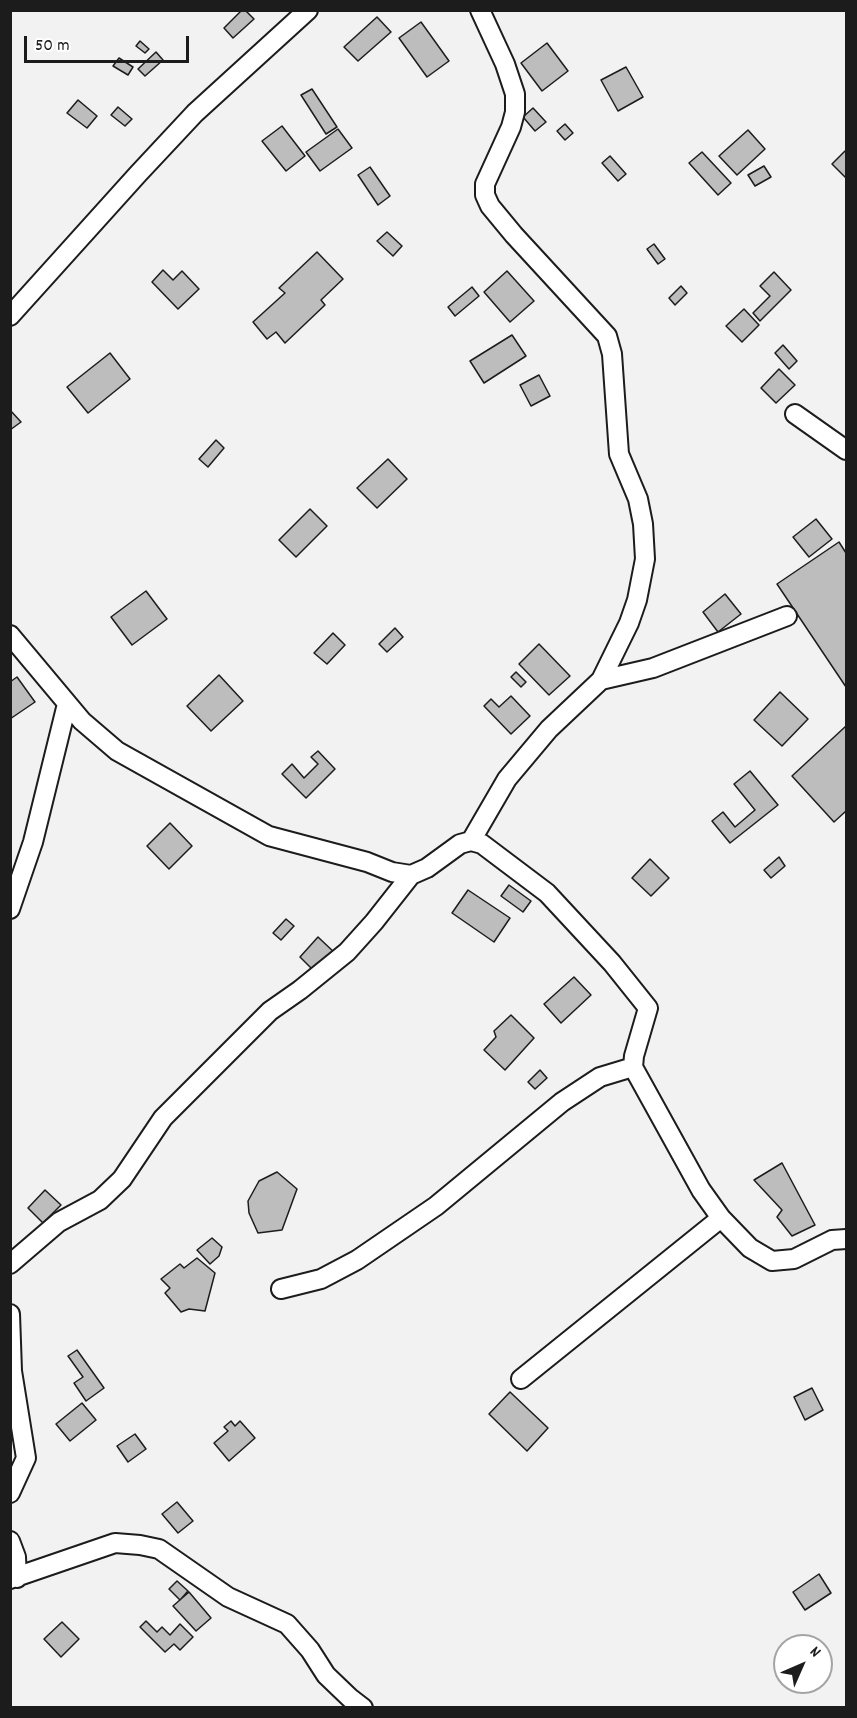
<!DOCTYPE html>
<html>
<head>
<meta charset="utf-8">
<style>
  body { margin:0 }
  #map { position:relative; width:857px; height:1718px; overflow:hidden; background:#f2f2f2; font-family:Dekko,sans-serif }
  canvas { display:block }
  .frame { position:absolute; inset:0; border:12px solid #1c1c1c; pointer-events:none }
  .north { position:absolute; left:773px; top:1634px; width:60px; height:60px; box-sizing:border-box; background:#fff; border:2px solid #a4a4a4; border-radius:50%; rotate:45deg; font-size:16px; font-weight:700; line-height:24px; text-align:center; color:#1c1c1c }
  .north::after { content:''; display:block; margin:auto; width:21px; height:27px; background:#1c1c1c; clip-path:polygon(50% 0,100% 100%,50% 72%,0 100%) }
  .scale { position:absolute; left:24px; top:36px; width:165px; height:27px; box-sizing:border-box; border:3px solid #1c1c1c; border-top:0; padding-left:8px; font-size:18px; line-height:21px; white-space:nowrap; color:#1c1c1c; -webkit-text-stroke:4px #fff; paint-order:stroke }
</style>
</head>
<body>
<div id="map">
<canvas width="857" height="1718"></canvas>
<div class="frame"></div>
<div class="north">N</div>
<div class="scale">50 m</div>
</div>
<script>
const c = document.querySelector('canvas').getContext('2d');
c.lineJoin = 'round';
function fill(path, color) { c.fillStyle = color; c.fill(path, 'evenodd'); }
function stroke(path, color, width, dash) { c.strokeStyle = color; c.lineWidth = width; c.lineCap = dash ? 'butt' : 'round'; c.setLineDash(dash || []); c.stroke(path); }
const building = new Path2D(`
  M242,10H245L254,19L233,38L224,28Z
  M377,17L391,32L358,61L344,47Z
  M421,22L449,61L427,77L399,38Z
  M140,41L149,49L145,53L136,46Z
  M547,43L568,71L542,91L521,63Z
  M156,52L163,60L145,76L138,69Z
  M119,58L133,67L128,75L113,66Z
  M626,67L643,97L618,111L601,80Z
  M312,89L337,127L326,134L301,95Z
  M78,100L97,116L87,128L67,113Z
  M118,107L132,119L125,126L111,115Z
  M533,108L546,122L535,131L523,117Z
  M565,124L573,133L565,140L557,131Z
  M282,126L305,156L286,171L262,141Z
  M338,129L352,148L320,171L306,152Z
  M748,130L765,149L737,175L719,156Z
  M845,151L846,153V178L832,164Z
  M702,152L731,183L718,195L689,163Z
  M610,156L626,174L618,181L602,163Z
  M764,166L771,177L755,186L748,175Z
  M370,167L390,196L378,205L358,175Z
  M387,232L402,246L393,256L377,241Z
  M654,244L665,259L658,264L647,249Z
  M317,252L343,279L321,300L325,305L285,343L276,332L267,339L253,322L285,293L279,288Z
  M163,270L173,280L182,271L199,289L178,309L152,282Z
  M507,271L534,301L510,322L484,292Z
  M774,272L791,290L760,321L753,313L770,296L760,286Z
  M681,286L687,293L675,305L669,298Z
  M472,287L479,296L455,316L448,307Z
  M744,309L759,325L742,342L726,326Z
  M512,335L526,356L484,383L470,361Z
  M783,345L797,361L789,369L775,353Z
  M110,353L130,379L88,413L67,387Z
  M779,369L795,385L776,403L761,388Z
  M539,375L550,396L531,406L520,385Z
  M10,410L21,422L10,430Z
  M216,440L224,448L208,467L199,459Z
  M388,459L407,479L377,508L357,488Z
  M310,509L327,526L296,557L279,540Z
  M816,519L832,539L809,557L793,537Z
  M839,542L846,553V687L777,584Z
  M146,591L167,619L132,645L111,617Z
  M725,594L741,614L718,632L703,612Z
  M395,628L403,637L387,652L379,644Z
  M333,633L345,645L327,664L314,653Z
  M539,644L570,676L549,695L519,664Z
  M516,672L526,682L521,687L511,677Z
  M219,675L243,701L211,731L187,706Z
  M17,677L35,702L10,719V682Z
  M780,692L808,719L782,746L754,720Z
  M511,696L530,716L511,734L484,706L491,699L499,707Z
  M846,726V811L834,822L792,776Z
  M318,751L335,769L306,798L282,774L292,764L304,778L318,764L311,757Z
  M750,771L778,805L730,843L712,821L723,812L735,827L755,810L734,784Z
  M170,823L192,846L169,869L147,846Z
  M779,857L785,866L771,878L764,870Z
  M650,859L669,878L651,896L632,878Z
  M509,885L531,901L523,912L501,896Z
  M468,890L510,918L494,942L452,913Z
  M286,919L294,926L281,940L273,933Z
  M318,937L336,954L317,974L300,957Z
  M574,977L591,995L561,1023L544,1004Z
  M511,1015L534,1038L505,1070L484,1050L496,1037L494,1031Z
  M540,1070L547,1078L535,1089L528,1082Z
  M782,1163L815,1225L792,1236L777,1217L782,1210L754,1180Z
  M277,1172L297,1189L282,1230L258,1233L249,1213L248,1201L259,1181Z
  M45,1190L61,1205L43,1223L28,1208Z
  M212,1238L222,1247L219,1256L210,1264L197,1250Z
  M197,1258L215,1273L205,1311L189,1309L181,1312L165,1293L170,1288L161,1279L180,1264L184,1268Z
  M77,1350L104,1388L86,1401L74,1383L83,1377L68,1356Z
  M812,1388L823,1410L805,1420L794,1397Z
  M510,1392L548,1428L527,1451L489,1414Z
  M82,1403L96,1420L70,1441L56,1424Z
  M231,1421L235,1426L240,1421L255,1438L229,1461L214,1443L228,1431L224,1427Z
  M135,1434L146,1449L128,1462L117,1446Z
  M177,1502L193,1521L178,1533L162,1514Z
  M819,1574L831,1593L805,1610L793,1592Z
  M177,1581L188,1591L180,1600L169,1589Z
  M189,1592L211,1618L196,1631L173,1606Z
  M146,1621L157,1632L162,1627L170,1635L180,1624L193,1637L180,1650L174,1644L165,1652L140,1627Z
  M62,1622L79,1639L61,1657L44,1639Z`);
const street = new Path2D(`
  M10,316L138,174L195,113L308,10
  M795,414L846,450
  M10,635L82,721L117,751L269,836L367,862L392,872L411,875L427,868L460,844L471,841L482,844L547,893L612,963L648,1008L634,1056L633,1067L701,1190L721,1218L750,1248L772,1261L794,1259L832,1240L846,1239
  M601,680L653,668L787,616
  M471,841L507,779L549,729L601,680L629,623L637,600L645,559L643,524L638,499L619,454L612,354L607,336L514,235L490,206L485,195V184L511,127L515,112V94L505,64L480,10
  M10,909L33,842L67,704
  M10,1264L59,1222L100,1200L122,1179L163,1118L270,1011L300,990L347,952L374,922L411,875
  M281,1289L321,1279L357,1260L436,1206L562,1102L600,1077L633,1067
  M10,1314L12,1371L26,1458L10,1493
  M521,1379L721,1218
  M10,1541L16,1557L17,1578
  M10,1579L115,1543L140,1545L159,1549L228,1597L287,1624L310,1650L326,1675L350,1698L363,1708`);
fill(building, '#bdbdbd');
stroke(building, '#1c1c1c', 1.5);
stroke(street, '#1c1c1c', 22);
stroke(street, '#fff', 18);
</script>
</body>
</html>
